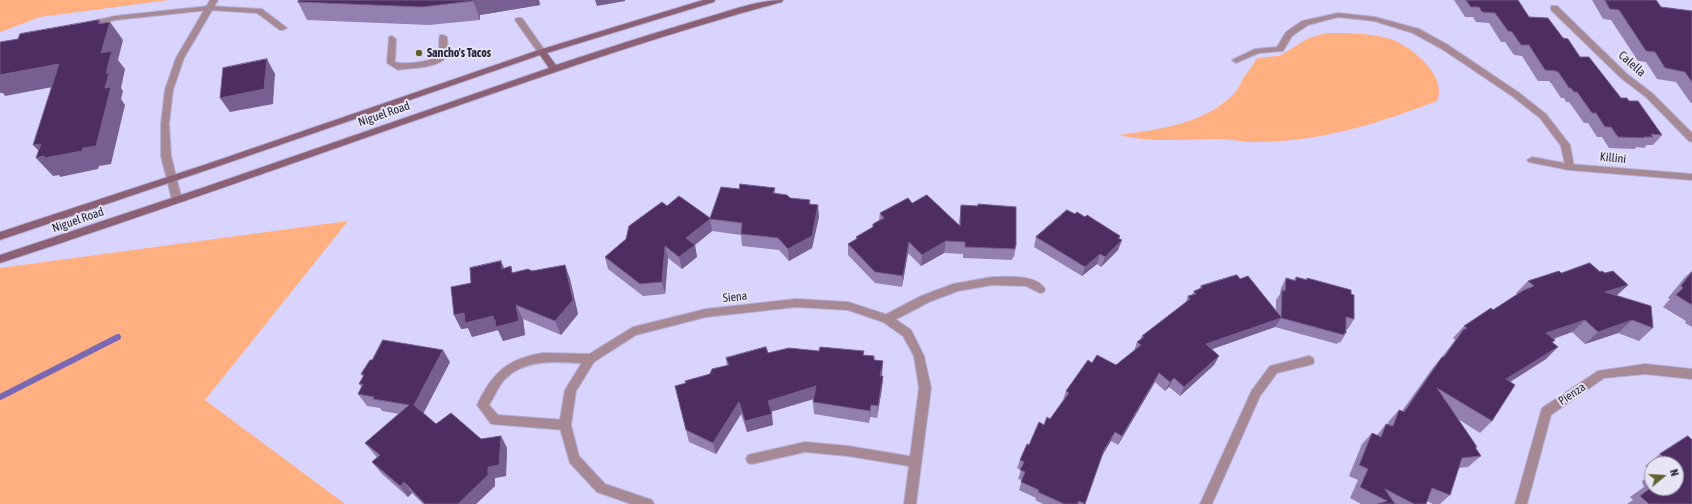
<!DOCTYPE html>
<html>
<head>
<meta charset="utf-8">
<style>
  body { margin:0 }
  #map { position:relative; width:1692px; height:504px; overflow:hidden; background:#d9d4fe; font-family:"Asap Condensed",sans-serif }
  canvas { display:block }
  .north { position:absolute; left:1644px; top:456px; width:40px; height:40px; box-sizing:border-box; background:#e7e5f3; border:1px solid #9b98ab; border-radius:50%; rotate:72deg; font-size:11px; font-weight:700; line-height:16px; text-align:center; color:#2a253f }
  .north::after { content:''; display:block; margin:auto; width:14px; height:18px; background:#60622f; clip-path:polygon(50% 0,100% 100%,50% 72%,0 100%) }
</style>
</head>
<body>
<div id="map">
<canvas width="1692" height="504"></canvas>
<div class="north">N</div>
</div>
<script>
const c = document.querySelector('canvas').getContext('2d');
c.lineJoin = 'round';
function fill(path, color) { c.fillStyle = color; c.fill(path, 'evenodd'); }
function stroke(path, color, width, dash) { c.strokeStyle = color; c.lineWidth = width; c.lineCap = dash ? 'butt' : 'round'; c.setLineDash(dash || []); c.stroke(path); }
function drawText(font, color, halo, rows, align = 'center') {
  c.font = font + ' "Asap Condensed",sans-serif'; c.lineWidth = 4; c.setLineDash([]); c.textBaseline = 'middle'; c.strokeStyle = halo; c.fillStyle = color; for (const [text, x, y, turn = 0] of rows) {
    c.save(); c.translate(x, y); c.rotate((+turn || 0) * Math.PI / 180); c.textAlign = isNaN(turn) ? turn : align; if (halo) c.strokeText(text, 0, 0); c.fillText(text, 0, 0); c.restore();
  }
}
const green = new Path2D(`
  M0,0H169L40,17L0,32Z
  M1326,33C1347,33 1366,33 1387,38C1408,43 1449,76 1437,101C1380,123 1322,141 1261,142C1246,143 1232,139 1218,139C1184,139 1152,143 1119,135C1158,130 1210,123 1237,90C1240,87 1241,81 1244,77C1248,71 1253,66 1256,59L1267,57L1279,56L1309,38Z
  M348,221L205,400L345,504H0V268Z`);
const stream = new Path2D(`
  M0,397L118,337`);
const service = new Path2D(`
  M209,6L262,9L287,28L283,30H280L257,13L209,10L115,20L88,27L84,25L85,23L115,16Z
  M1338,13L1375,17L1419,29L1448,45L1518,92L1546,114L1570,145L1574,167L1572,169H1566L1561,146L1540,118L1512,96L1442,49L1413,33L1374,21L1338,17L1308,25L1292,36L1283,51L1259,53L1236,63L1232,60L1255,49L1277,47L1286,32L1302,21Z
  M516,18H522L546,52L545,54H539L515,20Z
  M440,35H443L447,37C447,43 449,51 446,56C440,69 411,67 398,70L387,63L389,37L392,36L396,39L395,62C401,65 437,62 439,54C440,48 438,41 440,35Z
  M992,277C1007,277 1037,274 1045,289L1044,292L1040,293L1026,286L992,285L958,291L929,302L891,322L887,323L883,322L882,319L883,316L921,296L953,284Z
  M543,353L590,354L594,356L595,359L594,362L590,364C561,362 526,357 504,380C498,387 494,397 489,405L498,415L565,420L569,421L571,425L569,429L565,430L491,424L477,405C493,372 507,359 543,353Z
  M1309,356L1313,358L1314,361L1313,364L1277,373L1260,396L1212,504H1200L1252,390L1270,366Z
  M805,442L848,446L915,457L919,458L921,462L919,466L915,467L848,456L805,452L752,464L748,463L746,459L748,455L752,454Z`);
const minor = new Path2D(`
  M1551,6H1557L1627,74L1652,93L1692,133V142L1689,141L1646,97L1621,78L1551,10Z
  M1532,157L1569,164L1692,174V180L1569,170L1529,162L1527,160Z
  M796,299L848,302L891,316L911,330L924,356L931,388L916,504H904L919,388L914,356L903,336L883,322L848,310L796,307L706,317L636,335L594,362L576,391L571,425L579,456L605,484L652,500L654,504H631L597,492L570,463L559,425L565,390L586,356L633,327L706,309Z
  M1645,364L1692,369V379L1645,374L1604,378L1551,415L1527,504H1515L1542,408L1598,371Z`);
const tertiary = new Path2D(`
  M210,0H218L184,58L173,90L169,124L171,156L182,200L177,203L172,200L161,156V124L165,90L176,58Z`);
const secondary = new Path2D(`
  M703,0H715L714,2L547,53L556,65C607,48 657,32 708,17C732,10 758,0 783,0L782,2C670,32 560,70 451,108C301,160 151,214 0,263V255L202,188L549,68L540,55L213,168L0,240V232L207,164L539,50Z`);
const wall = new Path2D(`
  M299,0H539L540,5L480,15V20L429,25L307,20L298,2Z
  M1454,0H1518L1529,17L1563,38L1580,57L1621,98L1629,101L1662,135L1653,145H1647L1644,148L1636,147L1635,149L1609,148L1602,137H1597L1588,123H1584L1569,102H1566L1564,98H1561L1551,83L1549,81H1538L1522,56L1514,55L1505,42H1501L1489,23L1476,22L1473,17H1465Z
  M1592,0H1656L1661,7L1692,11V103L1690,102L1676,82L1657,79L1646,62L1638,61L1611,20L1603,19Z
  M775,188V194L810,204L819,217L812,248L789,261L779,250L742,246L741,235L712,231L695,245L697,257L682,269L668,258L665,294L643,296L608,269L605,257L710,218L739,189Z
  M912,203L959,225L961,205L1016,246L1014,257H1013L1012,260L963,258V254L944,253L921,266L908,253L902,287L875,283L848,255V244L856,239V237L873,227L879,220L880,213Z
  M1075,214L1085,217L1120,236L1119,239L1122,240L1118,250L1101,267L1097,264L1082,276L1034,247L1036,237Z
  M501,261L504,268L514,273L532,271L565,265L570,279L578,314L561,335L523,319L525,335L503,341L498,330L472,337L468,328L461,329L471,283Z
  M1692,271V327L1685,323L1686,321L1663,307L1670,299L1668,298L1685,277Z
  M1600,272L1605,273L1628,285L1617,295L1653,328L1639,341L1618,333L1585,344L1572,332L1554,339L1555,340L1553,343L1546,359L1510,382L1492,421L1480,433L1458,419L1477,447L1475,448L1481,456L1468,467L1458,468L1450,495L1440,504H1433L1427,501L1426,504H1361L1350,498L1358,480L1349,476L1362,444L1372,433L1377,435L1386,424L1387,425L1389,421L1399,410L1402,411L1432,369L1442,357L1455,340L1453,338L1464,326L1493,310L1517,294L1516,293L1528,281L1561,273Z
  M1296,277L1306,280L1307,278L1351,294L1354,319L1348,329H1346V333L1340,343L1339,342L1337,344L1275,327L1212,349L1219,356L1214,365L1180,396L1169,387L1165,391L1155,382L1118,445L1111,441L1102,456L1085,504H1043L1035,500L1036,498L1019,490L1022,480L1018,479L1021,470L1017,468L1020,460L1029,445L1044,425L1050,419L1063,400L1066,391L1092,363L1116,365L1134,351L1137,342L1140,340L1142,336L1185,304L1188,296L1192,295L1194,291L1199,289L1201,286L1240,279L1276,311V300L1280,294L1281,288L1286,278L1294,280Z
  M819,351H864L863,355L874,360L883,361L882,376H883L882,388L877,418L870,417L869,423L814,414L813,402L814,399L771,412L773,425L747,432L741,414L716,454L689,442L686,430L710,374L727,365L726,358L768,353Z
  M372,360L450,362L423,413L436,424L481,439L501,436L507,448L506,476L495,478V486L476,504H423L412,493L408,497L381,473L372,462L377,457L374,454L365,443L399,414L382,411L380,408L367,406L358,394L362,387L359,384L363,377L361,374Z
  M1692,440V504H1627L1633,500L1630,497L1644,487L1642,481L1652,474V488L1676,464H1652V472L1645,466L1660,454Z`);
const shadedWall = new Path2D(`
  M473,0H539L540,5L480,15V20L473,1Z
  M595,0H625V1L597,6Z
  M99,20L107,31L110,22L123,40L118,60L125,69L121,88L123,91L121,99L125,105L111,164L99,166L98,169L60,177L59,175L53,176L36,158L44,156L33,145L105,88L106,73L101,53L98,24Z
  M267,59L275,74L273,104L230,112L220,98Z
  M59,64L74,83L5,96L3,93H0V75Z
  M818,205L819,217L812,248L789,261L788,249Z
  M710,219L712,231L695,245L697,257L682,269L679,257L686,238Z
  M1120,236L1117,245L1122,240L1118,250L1101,267L1105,257Z
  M946,241L944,253L921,266L922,255Z
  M909,242L908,253L902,287L903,276Z
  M665,246L668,258L665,294L662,282Z
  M1100,254L1097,264L1082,276L1085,267Z
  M501,261L507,275L502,269Z
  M565,265L570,279L578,314L561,335L555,321Z
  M1628,285L1615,297L1605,292Z
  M516,305L523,319L525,335L503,341L498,330L472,337L468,328L461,329L454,315L464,313Z
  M1281,318L1275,327L1201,353L1206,344Z
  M1585,320L1572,332L1534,345L1546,333Z
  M1632,320L1618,333L1585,344L1598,332Z
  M1558,347L1546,359L1494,392L1506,379Z
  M443,350L450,362L422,416L414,405Z
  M1219,356L1214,365L1180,396L1184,387Z
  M883,361L882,373L880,388V376Z
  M1159,373L1155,382L1118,445L1122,436Z
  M883,376L882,388L877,418L878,406Z
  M1174,378L1169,387L1165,391L1170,382Z
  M816,386L817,398L769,412L768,401Z
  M739,402L741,414L716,454L713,443Z
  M871,405L870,417L869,423L870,411Z
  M772,414L773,425L747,432L745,421Z
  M1115,432L1111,441L1100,459L1104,450Z
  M501,436L507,448L506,476L495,478V486L476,504H458L488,467Z
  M404,482L412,493L408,497L400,486Z`);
const building = new Path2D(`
  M299,0H473V1L422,7L298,2Z
  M1466,0H1518L1529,17L1548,18L1563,38L1568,39L1580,57H1589L1621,98H1627L1629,101H1638L1662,135L1651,134L1653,137H1643L1644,138L1618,137L1611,127H1605L1596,113H1592L1577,92H1574L1571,88H1569L1559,73L1556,71L1545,70L1529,45H1521L1512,32L1508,31L1495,13L1482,12L1479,7H1471Z
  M1605,0H1656L1661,7L1692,11V82L1685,72L1665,68L1655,52L1646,51L1619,10L1610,9Z
  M99,20L98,24L110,22L101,53L112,51L106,73H109L105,88L111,87L96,146L83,148L82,151L44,158V156L36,158L41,144L33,145L59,64L0,75V42L18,39L20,34Z
  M267,59L264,89L220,98L223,68Z
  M740,184L775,188L773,193L787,195L790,198L810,200L809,204L818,205L812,236L788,249L778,238L741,234L742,223L710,219L686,238L695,245L679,257L665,246L662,282L640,284L605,257L626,239L629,226L662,202L667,206L679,196L710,218L721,187L739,189Z
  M927,195L960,226L961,205L978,206V204L1016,207V246H1015V249L965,247V242L946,241L922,255L909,242L903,276L875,272L848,244L858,238L856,237L873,227V224L884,218L880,213L908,198L912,203Z
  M1067,210L1075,214L1077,212L1085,217L1087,215L1120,236L1118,238L1122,240L1105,257L1100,254L1085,267L1036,237Z
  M501,261L502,269L511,266L512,273L528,269L532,271L565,265L573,300L555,321L516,305L519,321L496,327L495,320H494L493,316L465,323L464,313L454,315L451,287L471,283L470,268Z
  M1590,263L1600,272L1602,271L1605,273L1613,271L1628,285L1605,292L1651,306L1653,328L1632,320L1598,332L1585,320L1546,333L1555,340L1552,342L1558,347L1506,379L1515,385L1492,421L1437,388L1477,447H1475L1481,456L1462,458L1450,495L1432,488L1426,504H1414L1385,489L1395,504H1377L1387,501L1360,487L1368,469L1359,465L1372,433L1381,437L1386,424L1393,426L1399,410L1404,412L1442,357H1444L1463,330L1467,328L1464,326L1491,308L1493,310L1524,290L1534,286L1528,281L1559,271L1561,273Z
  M1692,272V305L1676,295L1683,288L1681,286Z
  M1237,275L1240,279L1248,276L1281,317L1282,290L1285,291L1286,278L1296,281V277L1307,280V278L1351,290V294L1354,295V319L1346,317V333H1344V335L1281,318L1206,344L1219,356L1184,387L1174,378L1170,382L1159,373L1122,436L1115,432L1104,450L1085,504L1079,501L1077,504H1064L1038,492L1039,490L1021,482L1025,472L1020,470L1024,462L1020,460L1027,444L1029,445L1039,422L1044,425L1047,417L1050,419L1069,393L1066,391L1088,360L1092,363L1097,355L1116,365L1141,345L1137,342L1144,337L1142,336L1190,299L1188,296L1196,294L1194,291L1202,288L1201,286Z
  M383,340L443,350L414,405L436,424L451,413L481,439L501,436L499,465L488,467V475L458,504H425L404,482L400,486L372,462L380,455L365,443L409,405L373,399L374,397L358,394L363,384H359L364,375L361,374L370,360H372Z
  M766,347L768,353L789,348L819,351L820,347L864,351L863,355L874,356V360L883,361L880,376H883L878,406L871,405L870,411L813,402L816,386L768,401L772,414L745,421L739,402L713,443L686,430L675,386L686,383L685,381L710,374L712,369L729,365L726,358Z
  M1688,436L1692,440V504H1649L1640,496L1649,489L1646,486L1652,482V488H1676V464H1666L1670,462L1660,454Z`);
const markers = [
  [419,53,4,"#60622f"]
];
const poiNames = [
  ["Sancho's Tacos",427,53]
];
const streetNames = [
  ["Calella",1632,64,42],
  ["Niguel Road",384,114,-19],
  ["Killini",1613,158,5],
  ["Niguel Road",78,220,-19],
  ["Siena",735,297,-6],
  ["Pienza",1572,394,-34]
];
fill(green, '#ffaf80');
stroke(stream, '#7868b6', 6);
stroke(service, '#b6b1d8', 2);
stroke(minor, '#b6b1d8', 2);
stroke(tertiary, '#b6b1d8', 2);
stroke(secondary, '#b6b1d8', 2);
fill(service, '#a78895');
fill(minor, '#a78895');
fill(tertiary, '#a78895');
fill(secondary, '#8c6074');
fill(wall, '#9380b0');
fill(shadedWall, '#775f91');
fill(building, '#4d2d62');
stroke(building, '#775f91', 1);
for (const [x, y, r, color] of markers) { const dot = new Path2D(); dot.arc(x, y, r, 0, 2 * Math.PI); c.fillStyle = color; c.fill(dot); stroke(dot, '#e7e5f3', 1.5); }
drawText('bold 12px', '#2a253f', '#e7e5f3', poiNames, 'left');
drawText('12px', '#2a253f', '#e7e5f3', streetNames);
</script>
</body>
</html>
